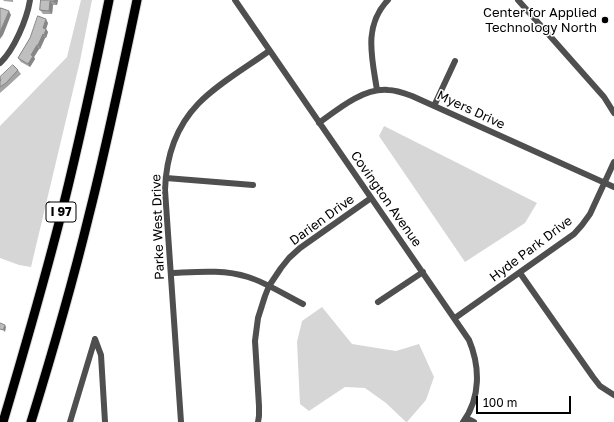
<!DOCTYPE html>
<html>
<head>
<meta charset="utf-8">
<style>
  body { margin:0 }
  #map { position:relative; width:614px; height:422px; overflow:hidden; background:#fff; font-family:"Golos Text",sans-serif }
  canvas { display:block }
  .scale { position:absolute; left:476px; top:396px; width:95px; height:18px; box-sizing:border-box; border:2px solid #000; border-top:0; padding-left:5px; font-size:12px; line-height:14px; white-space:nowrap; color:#000; -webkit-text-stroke:3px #fff; paint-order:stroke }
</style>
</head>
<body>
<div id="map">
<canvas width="614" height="422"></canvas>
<div class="scale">100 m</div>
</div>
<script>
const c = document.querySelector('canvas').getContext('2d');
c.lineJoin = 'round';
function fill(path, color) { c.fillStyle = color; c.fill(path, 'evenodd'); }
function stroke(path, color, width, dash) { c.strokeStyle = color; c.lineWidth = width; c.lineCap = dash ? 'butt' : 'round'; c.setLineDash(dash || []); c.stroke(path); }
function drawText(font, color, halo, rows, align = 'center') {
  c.font = font + ' "Golos Text",sans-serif'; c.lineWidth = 3; c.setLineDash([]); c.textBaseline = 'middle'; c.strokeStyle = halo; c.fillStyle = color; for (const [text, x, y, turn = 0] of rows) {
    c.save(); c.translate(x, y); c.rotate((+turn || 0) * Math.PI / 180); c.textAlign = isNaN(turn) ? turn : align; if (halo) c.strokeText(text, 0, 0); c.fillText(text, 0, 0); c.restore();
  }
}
const green = new Path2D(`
  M81,0H92L80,61L31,267L19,265L0,258V126L67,57Z
  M384,126L537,203L525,223L465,262L379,136Z
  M322,307L352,344L396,351L419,344L434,377L426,400L407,422H406L386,403L365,388L345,387L309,411L300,404L297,342L302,321Z`);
const minor = new Path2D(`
  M235,0L469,340C480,366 481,398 463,422
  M518,0L604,97L614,113
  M0,63C14,50 27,19 30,0
  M377,90C372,58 363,26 388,0
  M434,106L455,61
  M319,123C338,109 363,88 388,90C396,90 404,93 412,96L614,187
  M166,178L253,185
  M171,273C196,272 223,269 248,277C267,283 285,295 303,304
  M520,273L593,377L600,386L614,395
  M378,302L423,272
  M455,318L574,234L582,225L590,214L614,162
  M95,339L101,355L105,422
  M466,418L474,422
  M70,422L95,339
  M181,422L165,190C166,158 176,127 198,104C217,84 247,67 269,51
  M258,422L259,416V406L255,341L258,318L265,296L269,286L281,268L289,258L300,248L371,198`);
const highway = new Path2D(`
  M3,422C24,351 45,279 63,207C80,138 95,69 109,0
  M31,422C52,354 72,285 89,215C107,144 122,72 137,0`);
const wall = new Path2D(`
  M3,0H13V2L4,1Z
  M41,0H58L57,5H53L52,14H43L40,10Z
  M48,23L46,29L48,32L46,38H45L40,49H39L34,57L35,59L30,67L21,62L18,58L30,38Z
  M18,70L21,74L8,86L0,93V81L1,80L0,79Z`);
const shadedWall = new Path2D(`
  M54,0H58L57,5L54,2Z
  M50,1L53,5L52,14L49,11Z
  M9,11L11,15L3,35L0,39V32Z
  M46,19L48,23L46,29L48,32L46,38L44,35L43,28Z
  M43,34L45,38L40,49L38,45Z
  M37,45L39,49L34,57L35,59L30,67L28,64L31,55Z
  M5,325L6,327L5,332L3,330Z`);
const building = new Path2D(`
  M41,0H54V2L50,1L49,11L40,10Z
  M1,8L9,11L0,32V11Z
  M38,16L46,19L43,28L46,29L44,35L43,34L38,45H37L31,55L33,56L28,64L18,58L30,38Z
  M13,65L18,70L6,83L0,87V81L1,80L0,78V77Z
  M0,323L5,325L3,330L0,329Z`);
const markers = [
  [605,20,4,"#000"]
];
const shields = [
  [61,212,30]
];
const shieldNames = [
  ["I 97",61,212]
];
const poiNames = [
  ["Center for Applied",597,13],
  ["Technology North",597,28]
];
const streetNames = [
  ["Myers Drive",471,110,25],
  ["Covington Avenue",386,199,55],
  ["Darien Drive",322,220,-36],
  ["Parke West Drive",158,227,-92],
  ["Hyde Park Drive",531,249,-37]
];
fill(green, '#d6d6d6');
stroke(highway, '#dbdbdb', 11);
stroke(minor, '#4f4f4f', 6);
stroke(highway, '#000', 9);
fill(wall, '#a4a4a4');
fill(shadedWall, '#868686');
fill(building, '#bfbfbf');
stroke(building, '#868686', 1);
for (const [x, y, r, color] of markers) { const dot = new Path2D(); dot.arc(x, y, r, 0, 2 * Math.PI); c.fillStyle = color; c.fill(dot); stroke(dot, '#fff', 1.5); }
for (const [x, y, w] of shields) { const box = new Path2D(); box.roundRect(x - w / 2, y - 10, w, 20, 3); c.fillStyle = '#fff'; c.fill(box); stroke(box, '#000', 1); }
drawText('bold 12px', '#000', null, shieldNames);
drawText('13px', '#000', '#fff', poiNames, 'right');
drawText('13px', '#000', '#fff', streetNames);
</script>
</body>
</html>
